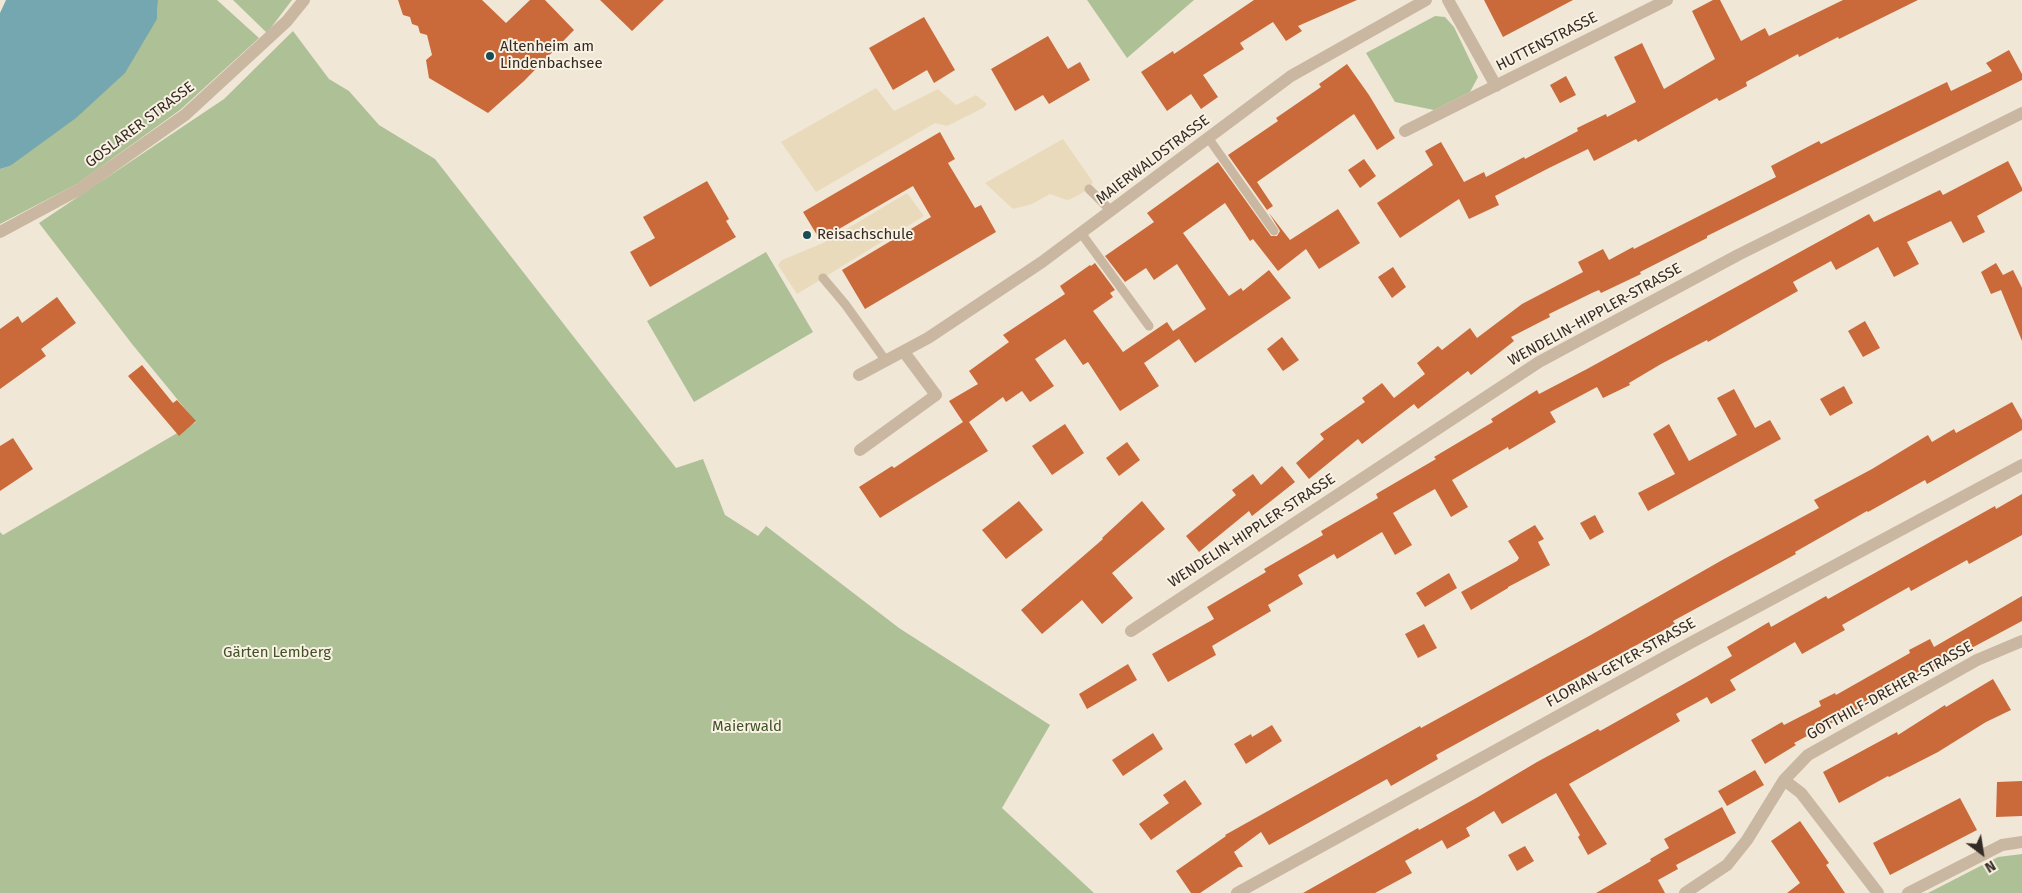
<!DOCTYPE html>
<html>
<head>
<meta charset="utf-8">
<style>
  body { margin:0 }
  #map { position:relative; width:2022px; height:893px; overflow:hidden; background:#f1e7d6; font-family:"Fira Sans",sans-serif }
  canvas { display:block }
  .north { position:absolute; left:1957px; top:828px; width:50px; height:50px; -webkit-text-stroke:4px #f9f1e2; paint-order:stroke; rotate:149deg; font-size:14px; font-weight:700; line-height:20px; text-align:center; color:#342b25 }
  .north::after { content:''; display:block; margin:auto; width:18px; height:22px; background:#342b25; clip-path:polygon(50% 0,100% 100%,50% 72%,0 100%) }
</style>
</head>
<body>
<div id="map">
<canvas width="2022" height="893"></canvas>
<div class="north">N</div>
</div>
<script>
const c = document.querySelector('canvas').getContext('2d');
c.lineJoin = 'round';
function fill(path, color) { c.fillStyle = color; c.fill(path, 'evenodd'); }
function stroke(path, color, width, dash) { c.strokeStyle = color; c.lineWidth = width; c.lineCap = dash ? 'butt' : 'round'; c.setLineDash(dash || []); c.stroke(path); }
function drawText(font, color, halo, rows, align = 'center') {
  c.font = font + ' "Fira Sans",sans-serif'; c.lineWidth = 4; c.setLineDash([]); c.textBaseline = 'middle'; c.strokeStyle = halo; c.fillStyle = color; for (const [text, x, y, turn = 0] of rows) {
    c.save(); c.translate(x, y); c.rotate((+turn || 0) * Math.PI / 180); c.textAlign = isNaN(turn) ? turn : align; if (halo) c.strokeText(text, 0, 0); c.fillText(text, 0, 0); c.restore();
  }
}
const green = new Path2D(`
  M158,0H217L259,38L180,110L77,184L0,224V169L10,166L157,19Z
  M233,0H292L267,33Z
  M1087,0H1194L1127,58Z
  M1435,16L1445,17L1454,27L1478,77L1470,92L1434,110L1395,102L1366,53Z
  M293,31L329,79L349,91L379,125L435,159L676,468L703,459L725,515L758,536L766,526L899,628L1050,725L1002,808L1094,893H0V532L3,535L196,422L132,344L39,223L224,99Z
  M766,252L813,332L694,402L647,321Z
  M2022,854V893H1928L1998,857Z`);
const plaza = new Path2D(`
  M876,88L894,111L938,89L956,105L976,95L987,104L983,108L947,126L935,123L816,192L781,142Z
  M1063,139L1093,182L1089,189L1071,199L1067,200L1050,194L1032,204L1013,209L985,183Z
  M907,193L924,216L797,294L778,265L782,260L823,243Z`);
const water = new Path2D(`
  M6,0H158L157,19L125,73L76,118L10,166L0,169V13Z`);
const building = new Path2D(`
  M398,0H482L506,23L530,0H545L574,30L524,81L488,113L429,78L426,60L432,55L427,35L420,33L418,26L412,24L410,17L403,15Z
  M600,0H664L632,31Z
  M1254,0H1357L1298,26L1302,31L1286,41L1273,22L1240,43L1244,49L1203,75L1218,97L1201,109L1191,94L1167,111L1141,72L1173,51L1174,54Z
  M1484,0H1573L1503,37Z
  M1713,0H1720L1741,41L1765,28L1769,36L1843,0H1918L1839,39L1838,37L1799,57L1798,54L1746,82L1747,86L1719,101L1717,98L1638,142L1636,139L1594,161L1588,149L1549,168L1495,196L1499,205L1469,219L1459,199L1400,238L1377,203L1433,165L1425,151L1441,142L1464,182L1484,172L1486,177L1524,157L1525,159L1578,131L1577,128L1606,114L1607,117L1636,102L1614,57L1642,43L1664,89L1715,59L1692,11Z
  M924,17L955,70L934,83L927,70L893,90L869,48Z
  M1048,36L1068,69L1080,62L1090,80L1049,104L1043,95L1015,111L991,69Z
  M2009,50L2022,74V80L1707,236V238L1640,272L1641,274L1601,293L1599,290L1594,292L1549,314L1550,317L1511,337L1514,341L1471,375L1468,371L1418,409L1414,404L1362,444L1358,439L1309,479L1296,463L1324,439L1320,434L1365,402L1362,398L1382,383L1394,398L1425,374L1417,363L1438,346L1442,350L1470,328L1477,338L1522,304L1583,272L1578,262L1603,249L1609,260L1633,247L1634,249L1776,177L1771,166L1819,141L1821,144L1947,82L1951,91L1992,71L1986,63Z
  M1347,64L1369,95L1395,138L1377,150L1354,114L1257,182L1273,206L1267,210L1228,155L1278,121L1276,118L1321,87L1319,84Z
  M1566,76L1576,95L1560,103L1550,85Z
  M940,132L955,159L948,163L975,208L981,205L996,232L865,309L842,270L931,217L913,186L820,240L803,212Z
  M1364,159L1376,176L1360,188L1348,170Z
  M2008,161L2022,188V191L1977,216L1985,232L1963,243L1951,221L1930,231L1907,242L1919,264L1894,277L1878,247L1836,270L1831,261L1793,282L1798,291L1708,342L1707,340L1661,364L1629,383L1630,385L1603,398L1597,387L1550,412L1556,422L1509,450L1508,447L1452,480L1468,507L1451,517L1435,489L1412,502L1393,513L1412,545L1395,555L1382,532L1337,559L1334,554L1298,575L1303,584L1268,605L1271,611L1212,646L1216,655L1168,682L1152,654L1214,619L1207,607L1266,572L1264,569L1323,535L1321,531L1378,498L1376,494L1436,459L1434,457L1493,422L1491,419L1537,390L1539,394L1587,369L1869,214L1874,222L1940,190L1943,195Z
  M1218,162L1271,236H1277L1280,231L1269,213L1290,240L1338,209L1360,243L1319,269L1306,249L1278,271L1253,239L1250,241L1225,203L1183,233L1229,296L1241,288L1243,291L1269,270L1291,298L1195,363L1179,339L1144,363L1159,386L1120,411L1088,362L1083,365L1065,339L1035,359L1054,386L1030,402L1022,391L1006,402L1003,397L969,422L988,451L880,518L859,487L892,466L894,468L963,422L949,401L978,384L969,371L1009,342L1003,335L1065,294L1060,286L1090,265L1091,266L1095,263L1115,290L1110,293L1113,297L1093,311L1123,352L1167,322L1173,331L1206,309L1177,264L1154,280L1146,268L1125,282L1105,256L1154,222L1147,213Z
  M707,181L729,219L726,221L736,237L650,287L630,252L655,238L643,217Z
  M1996,263L2003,275L2013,270L2022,288V341L2001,290L1991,294L1981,272Z
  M1393,267L1406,287L1392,298L1378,277Z
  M57,297L76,323L41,349L46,356L0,389V329L18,316L22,323Z
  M1865,321L1880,348L1863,357L1848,331Z
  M1282,337L1299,360L1283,371L1267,349Z
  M142,365L173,403L177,400L196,421L179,436L128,376Z
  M1844,386L1853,403L1830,416L1820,399Z
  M1734,389L1755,428L1770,420L1781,439L1648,511L1638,493L1675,474L1653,434L1669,424L1689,461L1737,435L1717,398Z
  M2012,402L2022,420V430L1927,484L1925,480L1868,512L1867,511L1832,531L1795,552L1796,554L1673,621L1675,624L1436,755L1438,759L1391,786L1387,779L1269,845L1261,832L1234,852L1243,867H1239L1200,893H1191L1176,871L1226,836L1225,835L1420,726L1421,728L1589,636L1724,559L1819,508L1814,500L1872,469L1928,435L1932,442L1954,429L1956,433Z
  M1065,424L1084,453L1052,475L1032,446Z
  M13,438L33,469L0,491V446Z
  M1127,442L1140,460L1119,476L1106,458Z
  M1282,466L1295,482L1252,516L1249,511L1199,552L1186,536L1236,495L1232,490L1253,474L1261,485Z
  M2022,494V535L1969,564L1967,560L1911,591L1909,587L1842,625L1845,630L1802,654L1795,642L1730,680L1736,690L1711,704L1707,697L1676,714L1680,721L1569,784L1607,844L1588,855L1578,837L1580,835L1556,793L1502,824L1494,811L1466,828L1470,836L1447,849L1442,840L1405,861L1412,873L1375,893H1303L1418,828L1419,830L1478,797L1537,762L1598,729L1600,731L1696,677L1732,656L1727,647L1769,622L1771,627L1826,596L1828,599L1995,506L1996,509Z
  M1019,501L1043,530L1006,559L982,530Z
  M1142,501L1165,529L1112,573L1133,598L1102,624L1082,600L1042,634L1021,610L1103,539L1102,538Z
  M1595,515L1604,532L1590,540L1580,523Z
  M1535,525L1544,539L1538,542L1550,565L1508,587V588L1471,610L1461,592L1517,561L1519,558L1508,541Z
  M1449,573L1457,588L1425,607L1416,593Z
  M2022,596V621L1794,743L1796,745L1765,764L1751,740L1782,722L1784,725L1821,706L1819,701L1835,693L1836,695L1910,653L1909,650L1930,639L1934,647Z
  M1424,624L1437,648L1418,658L1405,634Z
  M1128,664L1137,680L1087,709L1079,694Z
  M1993,679L2011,710L1986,722L1938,752L1889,777L1888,776L1839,803L1823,772L1897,732L1898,735L1945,705L1946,707Z
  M1272,725L1282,741L1246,764L1234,744L1251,734L1252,737Z
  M1153,733L1163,749L1123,776L1112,760Z
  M1755,770L1764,785L1727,806L1718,791Z
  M1185,780L1202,804L1151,840L1139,824L1169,803L1163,795Z
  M2022,781V816L1996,817L1997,782Z
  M1960,798L1977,830L1890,875L1873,843Z
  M1722,807L1736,833L1676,865L1678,869L1658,880L1665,893H1596L1651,861L1650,859L1669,848L1664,839Z
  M1800,821L1829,863L1826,865L1845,893H1787L1800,883L1771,841Z
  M1525,846L1534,861L1517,871L1508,855Z`);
const lane = new Path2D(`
  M1209,139L1274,231
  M1089,189L1111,211
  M1081,233L1149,326
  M823,278L845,304L886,361`);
const street = new Path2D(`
  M1448,0L1496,86
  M1405,131L1667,0
  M0,232L80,189L185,115L287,21L304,0
  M859,375L928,338L1042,262L1291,76L1426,0
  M860,450L936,395L904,352
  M1131,631L1539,362L1738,255L2022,113
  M1784,780L1801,793L1878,893
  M1237,893L1692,642L2022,465
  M1685,893L1727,865L1747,840L1784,780L1808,755L1977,660L2022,641
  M1908,893L2002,845L2022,842`);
const markers = [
  [490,56,5,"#194d56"],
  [807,235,5,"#194d56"]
];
const streetNames = [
  ["HUTTENSTRASSE",1547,42,-27],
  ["GOSLARER STRASSE",140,125,-37],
  ["MAIERWALDSTRASSE",1153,160,-37],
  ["WENDELIN-HIPPLER-STRASSE",1595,315,-29],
  ["WENDELIN-HIPPLER-STRASSE",1252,531,-33],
  ["FLORIAN-GEYER-STRASSE",1621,663,-29],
  ["GOTTHILF-DREHER-STRASSE",1890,691,-29]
];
const poiNames = [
  ["Altenheim am",500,47],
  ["Lindenbachsee",500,64],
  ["Reisachschule",817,235]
];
const parkNames = [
  ["Gärten Lemberg",277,653],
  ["Maierwald",747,727]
];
fill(green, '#aec096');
fill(plaza, '#eadabc');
fill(water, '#74a7af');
fill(building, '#ca6a3b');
stroke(lane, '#c9b7a2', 9);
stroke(street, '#c9b7a2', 12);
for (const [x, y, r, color] of markers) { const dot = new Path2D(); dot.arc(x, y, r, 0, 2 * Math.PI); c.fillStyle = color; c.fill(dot); stroke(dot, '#f9f1e2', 2); }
drawText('15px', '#342b25', '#f9f1e2', streetNames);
drawText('15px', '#342b25', '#f9f1e2', poiNames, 'left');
drawText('15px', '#3f5228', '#f9f1e2', parkNames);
</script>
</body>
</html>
